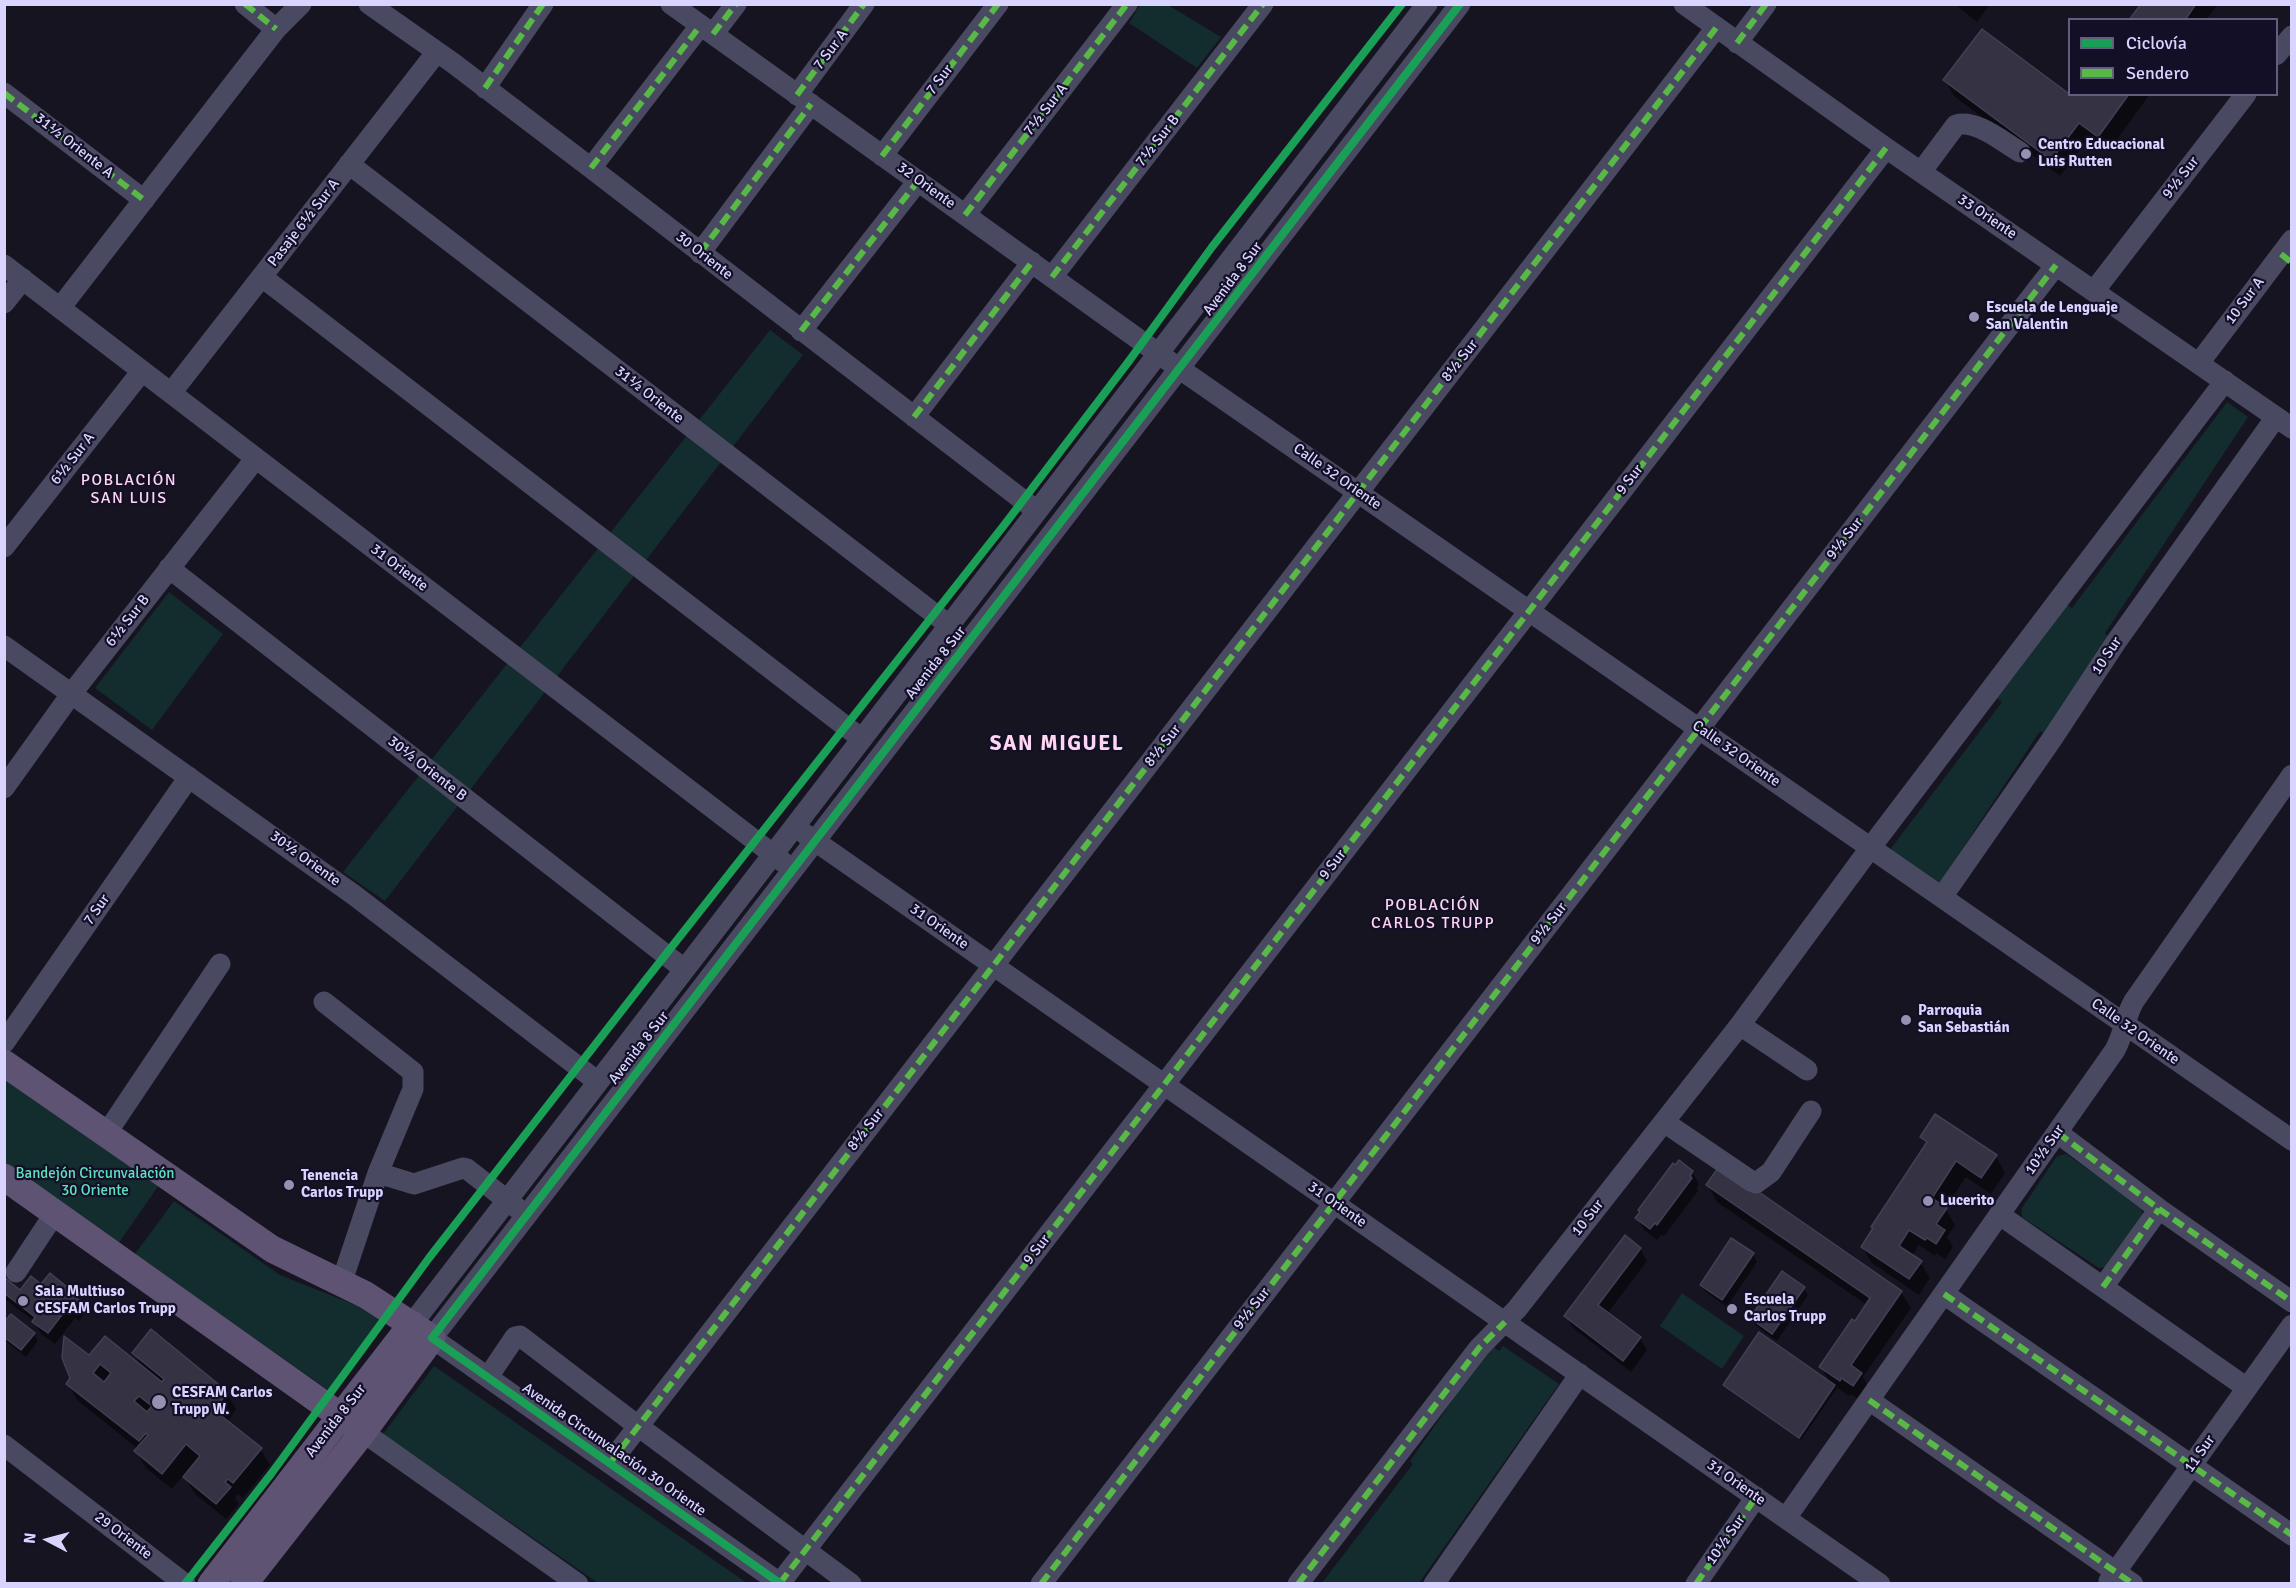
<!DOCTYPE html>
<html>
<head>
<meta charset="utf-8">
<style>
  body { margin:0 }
  #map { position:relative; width:2296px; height:1588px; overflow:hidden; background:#161421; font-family:Signika,sans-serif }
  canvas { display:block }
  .frame { position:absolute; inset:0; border:6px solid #d9d4ff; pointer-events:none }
  .legend { position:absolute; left:2068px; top:18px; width:210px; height:78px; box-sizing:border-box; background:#130f26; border:2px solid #625e7d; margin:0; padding:8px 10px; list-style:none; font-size:18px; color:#d9d4ff }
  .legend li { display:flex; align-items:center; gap:12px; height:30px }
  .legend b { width:30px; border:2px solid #625e7d }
  .north { position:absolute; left:18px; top:1510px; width:60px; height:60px; -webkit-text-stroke:4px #130f26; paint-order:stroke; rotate:276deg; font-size:16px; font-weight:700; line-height:24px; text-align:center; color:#d9d4ff }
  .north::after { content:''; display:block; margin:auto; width:21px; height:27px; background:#d9d4ff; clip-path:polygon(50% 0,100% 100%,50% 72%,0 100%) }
</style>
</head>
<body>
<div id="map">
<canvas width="2296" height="1588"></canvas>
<div class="frame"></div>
<ul class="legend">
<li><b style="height:8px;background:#1a9f57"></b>Ciclovía</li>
<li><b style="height:8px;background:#58b947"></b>Sendero</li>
</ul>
<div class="north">N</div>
</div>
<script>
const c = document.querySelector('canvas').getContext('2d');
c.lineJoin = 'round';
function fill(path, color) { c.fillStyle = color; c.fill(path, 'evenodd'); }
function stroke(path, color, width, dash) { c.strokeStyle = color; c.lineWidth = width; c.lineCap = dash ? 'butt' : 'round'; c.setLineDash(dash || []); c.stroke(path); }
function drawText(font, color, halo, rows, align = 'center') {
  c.font = font + ' Signika,sans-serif'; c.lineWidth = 4.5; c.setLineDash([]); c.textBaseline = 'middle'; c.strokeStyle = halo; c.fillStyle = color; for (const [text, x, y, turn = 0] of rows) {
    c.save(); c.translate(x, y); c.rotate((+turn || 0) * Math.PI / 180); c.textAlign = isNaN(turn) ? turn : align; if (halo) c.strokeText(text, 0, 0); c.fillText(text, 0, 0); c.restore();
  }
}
const green = new Path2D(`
  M1140,5H1168L1221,37L1197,68L1129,23Z
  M770,330L803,355L385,901L343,872Z
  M2227,402L2248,417L2105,633L2116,642L2052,739L2040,731L1936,889L1886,855L2002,702L1994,696L2060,600L2072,608Z
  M169,592L223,634L152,730L95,688Z
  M4,1075L161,1182L118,1244L5,1165Z
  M2066,1154L2141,1206L2143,1215L2108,1267L2099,1268L2022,1217V1208L2057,1156Z
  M174,1201L280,1275L383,1316L331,1392L135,1254Z
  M1682,1293L1744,1336L1722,1369L1660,1326Z
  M1491,1345L1499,1351L1503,1346L1559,1384L1419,1583L1321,1584L1413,1464L1410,1461Z
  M434,1366L747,1583H598L383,1434Z`);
const shadow = new Path2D(`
  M1955,4H1990L1977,22Z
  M2143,4H2218L2206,20H2131Z
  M1945,80L2072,98L2075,94H2150L2108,152L2089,138L2060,176L1954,96Z
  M1922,1137L1996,1156L2005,1173L1991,1194L1966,1177L1945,1208L1955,1225L1947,1237L1953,1247L1945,1259L1936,1253L1935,1256L1919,1245L1912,1256L1920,1262L1930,1278L1919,1295L1872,1263L1862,1247L1927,1145Z
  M1679,1162L1692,1172L1699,1184L1697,1188L1698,1191L1664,1236L1662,1234L1657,1240L1644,1230L1637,1218Z
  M1708,1185L1901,1292L1911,1308L1863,1377L1870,1390L1862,1401L1851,1394L1849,1396L1837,1388L1801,1440L1725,1386L1830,1383L1821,1367L1867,1305L1717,1202Z
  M1640,1249L1647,1261L1607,1314L1640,1338L1647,1350L1631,1372L1573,1328L1566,1316Z
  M1753,1254L1757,1262L1727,1307L1706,1292L1702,1285Z
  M4,1279L21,1292L42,1287L71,1292L85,1313L79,1321L75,1318L55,1344L41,1334L34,1321L6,1300L4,1302Z
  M1803,1288L1808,1295L1777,1341L1756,1326L1752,1318Z
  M4,1325L34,1334L38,1341L26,1357L4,1340Z
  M134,1353L227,1393L236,1409L227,1422L260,1449L270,1465L243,1498L238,1494L235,1498L239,1504L226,1519L194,1493L184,1475L172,1489L146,1468L136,1451L138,1449L77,1400L68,1384L89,1357L143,1369Z`);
const building = new Path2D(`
  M2141,4H2196L2185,20H2129Z
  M1982,29L2072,96L2074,94H2129L2098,137L2079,123L2051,160L1943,80Z
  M1935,1114L1997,1155L1981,1178L1956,1161L1932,1198L1947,1208L1936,1224L1945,1230L1936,1244L1927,1238L1925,1240L1909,1230L1899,1246L1922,1261L1909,1279L1861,1247L1873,1228L1871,1227L1927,1142L1920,1137Z
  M1679,1160L1693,1171L1690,1176L1692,1178L1657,1225L1655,1223L1650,1229L1635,1218L1640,1212L1638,1210L1673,1163L1675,1165Z
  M1720,1165L1902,1291L1851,1365L1862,1373L1853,1386L1841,1378L1840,1381L1819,1367L1852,1319L1855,1321L1870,1298L1706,1185Z
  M1625,1235L1641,1248L1598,1305L1641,1337L1623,1361L1564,1316Z
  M1731,1238L1754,1253L1722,1300L1700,1285Z
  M1782,1271L1805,1287L1772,1334L1750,1318Z
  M50,1273L72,1291L70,1293L79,1300L71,1310L68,1307L48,1333L32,1322L35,1317L4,1293V1277L20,1290L31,1276L41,1284Z
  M11,1314L35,1333L21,1350L4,1337V1322Z
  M151,1329L228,1392L214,1410L262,1448L233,1483L228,1479L225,1482L231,1487L216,1504L183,1477L200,1456L186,1444L162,1474L134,1451L148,1435L146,1433L139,1441L66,1384L70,1378L62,1358L64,1336L89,1355L105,1336L162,1382L164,1379L132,1353ZM100,1364L111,1373L104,1382L93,1373ZM139,1396L152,1406L147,1412L134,1401Z
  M1759,1332L1835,1385L1799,1438L1723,1385Z`);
const minor = new Path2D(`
  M245,4L276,29
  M369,4L453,63L591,168L1037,511
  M671,4L1180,369L2292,1140
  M1684,4L1886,148L2292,428
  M713,34L736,4
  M1737,43L1766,4
  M2276,55L2292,36
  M485,88L543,4
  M4,93L144,200
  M797,95L864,4
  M882,156L998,4
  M349,164L949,625
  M591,168L700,26
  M1921,172L1956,125C1976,119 2003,142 2020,152
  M965,215L1127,4
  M700,253L811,104
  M4,265L783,862
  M262,277L862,739
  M1052,277L1263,4
  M2094,291L2246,94
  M4,303L23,279
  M60,308L276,29L301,4
  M801,331L918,181
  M2199,363L2292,240
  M171,393L436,53
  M914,417L1032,262
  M4,547L142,371
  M169,568L684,969
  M4,646L354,895L598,1082
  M4,788L72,693L256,458
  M805,834L1880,1584
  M1942,897L2052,739L2116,642L2276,417
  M324,1002L413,1072V1089L378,1173L414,1184L463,1168L467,1169L517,1208
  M1740,1025L1807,1070
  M4,1043L189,777
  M1664,1122L1751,1181L1756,1183L1771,1172L1811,1111
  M2058,1133L2159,1209L2292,1302
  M106,1134L220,964
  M2000,1215L2247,1388
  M16,1272L55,1213
  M341,1284L378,1173
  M2103,1287L2159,1209
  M1944,1294L2292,1535
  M412,1324L1427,4
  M488,1377L515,1337L520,1336L638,1426L851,1584
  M1869,1400L2133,1584
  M363,1432L578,1584
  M4,1445L185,1584
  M610,1463L1716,28
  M1786,1518L2115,1050C2124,1034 2125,1016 2134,1001L2292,775
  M2109,1581L2292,1325
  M780,1583L1886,148
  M781,1584L432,1338L1460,4
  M1041,1584L2056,265
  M1298,1584L1479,1348L1517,1309L1740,1025L1871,847L2225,381
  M1434,1584L1580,1374
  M1696,1584L1756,1497`);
const major = new Path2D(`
  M4,1063L272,1249L366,1295L432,1338L363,1432L244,1584
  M4,1177L363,1432
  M211,1584L412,1324`);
const quiet = new Path2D(`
  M245,4L276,29
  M713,34L736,4
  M1737,43L1766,4
  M485,88L543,4
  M4,93L144,200
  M797,95L864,4
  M882,156L998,4
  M591,168L700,26
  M965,215L1127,4
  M700,253L811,104
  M2281,254L2292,263
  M1052,277L1263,4
  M801,331L918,181
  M914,417L1032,262
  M2058,1133L2159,1209L2292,1302
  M2103,1287L2159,1209
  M1944,1294L2292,1535
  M1869,1400L2133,1584
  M610,1463L1716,28
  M780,1583L1886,148
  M1041,1584L2056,265
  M1298,1584L1479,1348L1505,1322
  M1696,1584L1756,1497`);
const cycleway = new Path2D(`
  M185,1584L271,1474L429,1258L644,982L1005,524L1129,361L1212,247L1402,4
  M781,1584L432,1338L1460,4`);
const markers = [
  [2026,154,6,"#9591b1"],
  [1974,317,6,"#9591b1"],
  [1906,1020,6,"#9591b1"],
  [289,1185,6,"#9591b1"],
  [1928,1201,6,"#9591b1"],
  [23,1301,6,"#9591b1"],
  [1732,1309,6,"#9591b1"],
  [159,1402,8,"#9591b1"]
];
const streetNames = [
  ["7 Sur A",831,50,-53],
  ["7 Sur",940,80,-53],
  ["7½ Sur A",1046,110,-52],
  ["7½ Sur B",1158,141,-52],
  ["31½ Oriente A",74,146,38],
  ["9½ Sur",2181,178,-52],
  ["32 Oriente",926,186,36],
  ["33 Oriente",1987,217,34],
  ["Pasaje 6½ Sur A",304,223,-52],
  ["30 Oriente",704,256,38],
  ["Avenida 8 Sur",1233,279,-53],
  ["10 Sur A",2245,301,-53],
  ["8½ Sur",1460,361,-52],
  ["31½ Oriente",649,395,38],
  ["6½ Sur A",73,459,-52],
  ["Calle 32 Oriente",1337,477,35],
  ["9 Sur",1630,480,-52],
  ["9½ Sur",1845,539,-52],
  ["31 Oriente",399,568,37],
  ["6½ Sur B",128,621,-52],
  ["10 Sur",2107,656,-56],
  ["Avenida 8 Sur",936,663,-52],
  ["8½ Sur",1163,746,-52],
  ["Calle 32 Oriente",1736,754,35],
  ["30½ Oriente B",427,769,38],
  ["30½ Oriente",305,859,36],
  ["9 Sur",1333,865,-52],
  ["7 Sur",97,910,-55],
  ["9½ Sur",1549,924,-52],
  ["31 Oriente",939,927,35],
  ["Calle 32 Oriente",2135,1032,35],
  ["Avenida 8 Sur",639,1048,-52],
  ["8½ Sur",866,1130,-52],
  ["10½ Sur",2045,1150,-55],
  ["31 Oriente",1337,1205,35],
  ["10 Sur",1588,1218,-52],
  ["9 Sur",1037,1250,-52],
  ["9½ Sur",1252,1309,-52],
  ["Avenida 8 Sur",336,1421,-52],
  ["Avenida Circunvalación 30 Oriente",614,1450,35],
  ["11 Sur",2200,1454,-55],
  ["31 Oriente",1736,1483,35],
  ["29 Oriente",123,1536,37],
  ["10½ Sur",1726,1540,-55]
];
const poiNames = [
  ["Centro Educacional",2038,145],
  ["Luis Rutten",2038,162],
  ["Escuela de Lenguaje",1986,308],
  ["San Valentin",1986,325],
  ["Parroquia",1918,1011],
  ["San Sebastián",1918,1028],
  ["Tenencia",301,1176],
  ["Carlos Trupp",301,1193],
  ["Lucerito",1940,1201],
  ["Sala Multiuso",35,1292],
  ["CESFAM Carlos Trupp",35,1309],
  ["Escuela",1744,1300],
  ["Carlos Trupp",1744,1317],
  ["CESFAM Carlos",172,1393],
  ["Trupp W.",172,1410]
];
const parkNames = [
  ["Bandejón Circunvalación",95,1174],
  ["30 Oriente",95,1191]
];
const neighbourhoodNames = [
  ["POBLACIÓN",129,481],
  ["SAN LUIS",129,499],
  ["POBLACIÓN",1433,906],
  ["CARLOS TRUPP",1433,924]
];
const districtNames = [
  ["SAN MIGUEL",1057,744]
];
fill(green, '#132c2d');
fill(shadow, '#0007');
fill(building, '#343243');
stroke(building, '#433f54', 1.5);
stroke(minor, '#4a4962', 21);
stroke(major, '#5e5373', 27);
stroke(quiet, '#58b947', 6, [12, 6]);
stroke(cycleway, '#1a9f57', 8);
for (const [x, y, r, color] of markers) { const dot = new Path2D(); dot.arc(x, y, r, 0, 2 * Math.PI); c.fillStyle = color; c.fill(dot); stroke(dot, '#130f26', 2); }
drawText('15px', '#d9d4ff', '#130f26', streetNames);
drawText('bold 15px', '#d9d4ff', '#130f26', poiNames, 'left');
drawText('15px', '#5fe0c0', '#130f26', parkNames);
c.letterSpacing = '1.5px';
drawText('16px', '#ffd6f0', '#130f26', neighbourhoodNames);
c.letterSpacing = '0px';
c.letterSpacing = '1.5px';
drawText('bold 21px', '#ffd6f0', '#130f26', districtNames);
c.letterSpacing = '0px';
</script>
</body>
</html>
